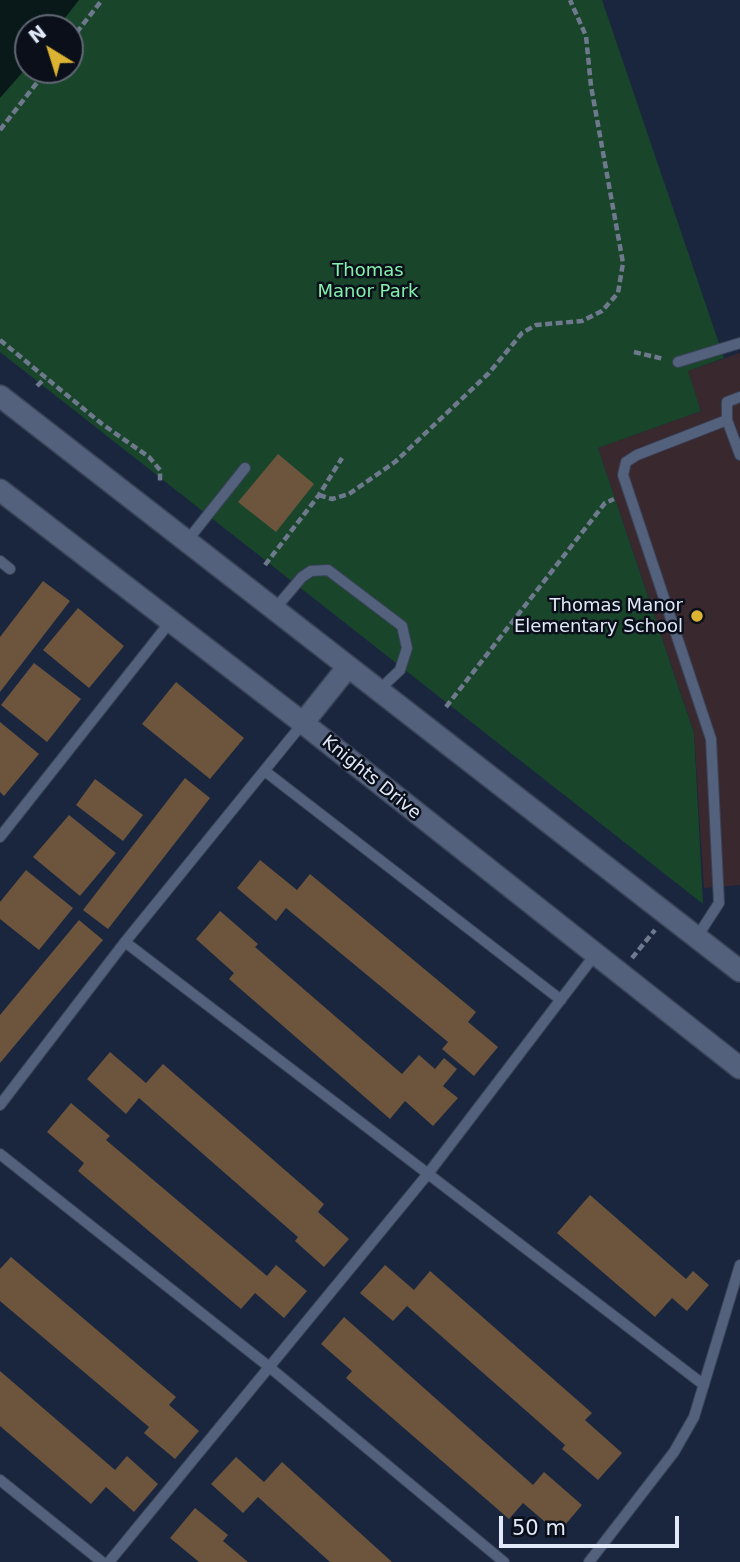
<!DOCTYPE html>
<html>
<head>
<meta charset="utf-8">
<style>
  body { margin:0 }
  #map { position:relative; width:740px; height:1562px; overflow:hidden; background:#1a263e; font-family:"DejaVu Sans",sans-serif }
  canvas { display:block }
  .north { position:absolute; left:14px; top:14px; width:70px; height:70px; box-sizing:border-box; background:#0a0f1a; border:2px solid #606673; border-radius:50%; rotate:322deg; font-size:19px; font-weight:700; line-height:28px; text-align:center; color:#e1e9f9 }
  .north::after { content:''; display:block; margin:auto; width:24px; height:32px; background:#dcb233; clip-path:polygon(50% 0,100% 100%,50% 72%,0 100%) }
  .scale { position:absolute; left:499px; top:1516px; width:180px; height:32px; box-sizing:border-box; border:4px solid #e1e9f9; border-top:0; padding-left:9px; font-size:21px; line-height:24px; white-space:nowrap; color:#e1e9f9; -webkit-text-stroke:5px #0a0f1a; paint-order:stroke }
</style>
</head>
<body>
<div id="map">
<canvas width="740" height="1562"></canvas>
<div class="north">N</div>
<div class="scale">50 m</div>
</div>
<script>
const c = document.querySelector('canvas').getContext('2d');
c.lineJoin = 'round';
function fill(path, color) { c.fillStyle = color; c.fill(path, 'evenodd'); }
function stroke(path, color, width, dash) { c.strokeStyle = color; c.lineWidth = width; c.lineCap = dash ? 'butt' : 'round'; c.setLineDash(dash || []); c.stroke(path); }
function drawText(font, color, halo, rows, align = 'center') {
  c.font = font + ' "DejaVu Sans",sans-serif'; c.lineWidth = 5; c.setLineDash([]); c.textBaseline = 'middle'; c.strokeStyle = halo; c.fillStyle = color; for (const [text, x, y, turn = 0] of rows) {
    c.save(); c.translate(x, y); c.rotate((+turn || 0) * Math.PI / 180); c.textAlign = isNaN(turn) ? turn : align; if (halo) c.strokeText(text, 0, 0); c.fillText(text, 0, 0); c.restore();
  }
}
const education = new Path2D(`
  M740,353V885L704,888L694,732L598,448L701,411L688,371Z`);
const green = new Path2D(`
  M0,0H602L724,358L688,371L701,411L598,448L694,733L703,904L0,352ZM28,28H70V70H28Z`);
const water = new Path2D(`
  M0,0H79L57,28H28V66L0,98Z`);
const building = new Path2D(`
  M278,454L314,484L276,532L238,502Z
  M43,581L70,601L0,692V637Z
  M78,608L124,646L89,688L43,650Z
  M34,663L81,699L47,742L1,705Z
  M176,682L244,738L210,779L142,724Z
  M0,722L39,754L4,796L0,792Z
  M185,778L210,798L108,929L83,910Z
  M95,779L143,815L123,841L76,805Z
  M69,815L116,853L80,896L33,857Z
  M260,860L297,890L310,874L476,1012L468,1022L498,1047L474,1076L442,1049L448,1042L286,908L276,921L237,888Z
  M26,870L73,908L39,950L0,919V902Z
  M220,911L258,944L255,947L402,1074L419,1055L435,1069L444,1058L457,1069L443,1086L458,1098L433,1126L405,1101L390,1119L229,979L234,973L196,939Z
  M79,920L103,940L0,1063V1015Z
  M110,1052L146,1083L163,1064L324,1204L318,1212L349,1239L324,1267L295,1241L298,1237L139,1098L126,1114L87,1079Z
  M71,1103L110,1136L106,1140L267,1276L276,1265L307,1291L284,1318L255,1293L241,1309L78,1171L84,1163L47,1132Z
  M590,1195L686,1279L693,1271L709,1285L687,1311L672,1298L655,1317L557,1233Z
  M11,1257L176,1397L169,1405L199,1431L175,1459L144,1433L149,1427L0,1301V1269Z
  M385,1265L414,1290L430,1271L592,1413L585,1420L622,1453L598,1480L562,1449L565,1445L407,1306L393,1321L360,1293Z
  M344,1317L533,1485L544,1472L582,1505L558,1533L523,1503L509,1519L346,1378L352,1371L321,1344Z
  M0,1371L115,1470L127,1456L158,1484L134,1512L106,1487L91,1504L0,1426Z
  M236,1457L264,1482L282,1462L392,1562H330L258,1497L243,1513L211,1484Z
  M195,1508L228,1535L223,1541L248,1562H199L170,1538Z`);
const path = new Path2D(`
  M70,41L102,0
  M0,130L47,70
  M0,340L102,424L149,457L160,470V483
  M634,352L664,359
  M37,386L45,378
  M319,495L332,499L349,494L395,462L489,373L522,333L536,325L582,321L602,311L618,293L623,263L591,86L586,36L570,0
  M265,565L319,495L342,458
  M446,707L605,503L614,499
  M632,958L655,930`);
const lane = new Path2D(`
  M678,362L740,343
  M740,397L727,402V420L740,455
  M187,541L245,468
  M0,561L10,569
  M274,610L302,577L311,571L328,570L402,626L407,648L400,670L378,691
  M266,772L561,1000
  M0,837L170,622
  M697,937L719,903L711,739L623,475L626,462L637,455L727,420
  M125,942L704,1385
  M0,1105L125,942L303,723
  M0,1154L268,1366L504,1562
  M0,1480L102,1562
  M109,1562L427,1175L594,956
  M589,1562L674,1452L694,1417L740,1265`);
const secondary = new Path2D(`
  M0,396L740,971
  M0,490L303,723L740,1068
  M303,723L347,668`);
const markers = [
  [697,616,7,"#dcb233"]
];
const parkNames = [
  ["Thomas",368,271],
  ["Manor Park",368,292]
];
const poiNames = [
  ["Thomas Manor",683,606],
  ["Elementary School",683,627]
];
const streetNames = [
  ["Knights Drive",371,778,39]
];
fill(education, '#3a282f');
fill(green, '#19452b');
fill(water, '#091819');
fill(building, '#6d553d');
stroke(lane, '#3a4357', 12);
stroke(secondary, '#3a4357', 24);
stroke(path, '#6e798d', 4.5, [7, 3.5]);
stroke(lane, '#53617d', 10);
stroke(secondary, '#53617d', 21);
for (const [x, y, r, color] of markers) { const dot = new Path2D(); dot.arc(x, y, r, 0, 2 * Math.PI); c.fillStyle = color; c.fill(dot); stroke(dot, '#0a0f1a', 2.5); }
drawText('18px', '#84f0ac', '#0a0f1a', parkNames);
drawText('18px', '#e1e9f9', '#0a0f1a', poiNames, 'right');
drawText('18px', '#e1e9f9', '#0a0f1a', streetNames);
</script>
</body>
</html>
